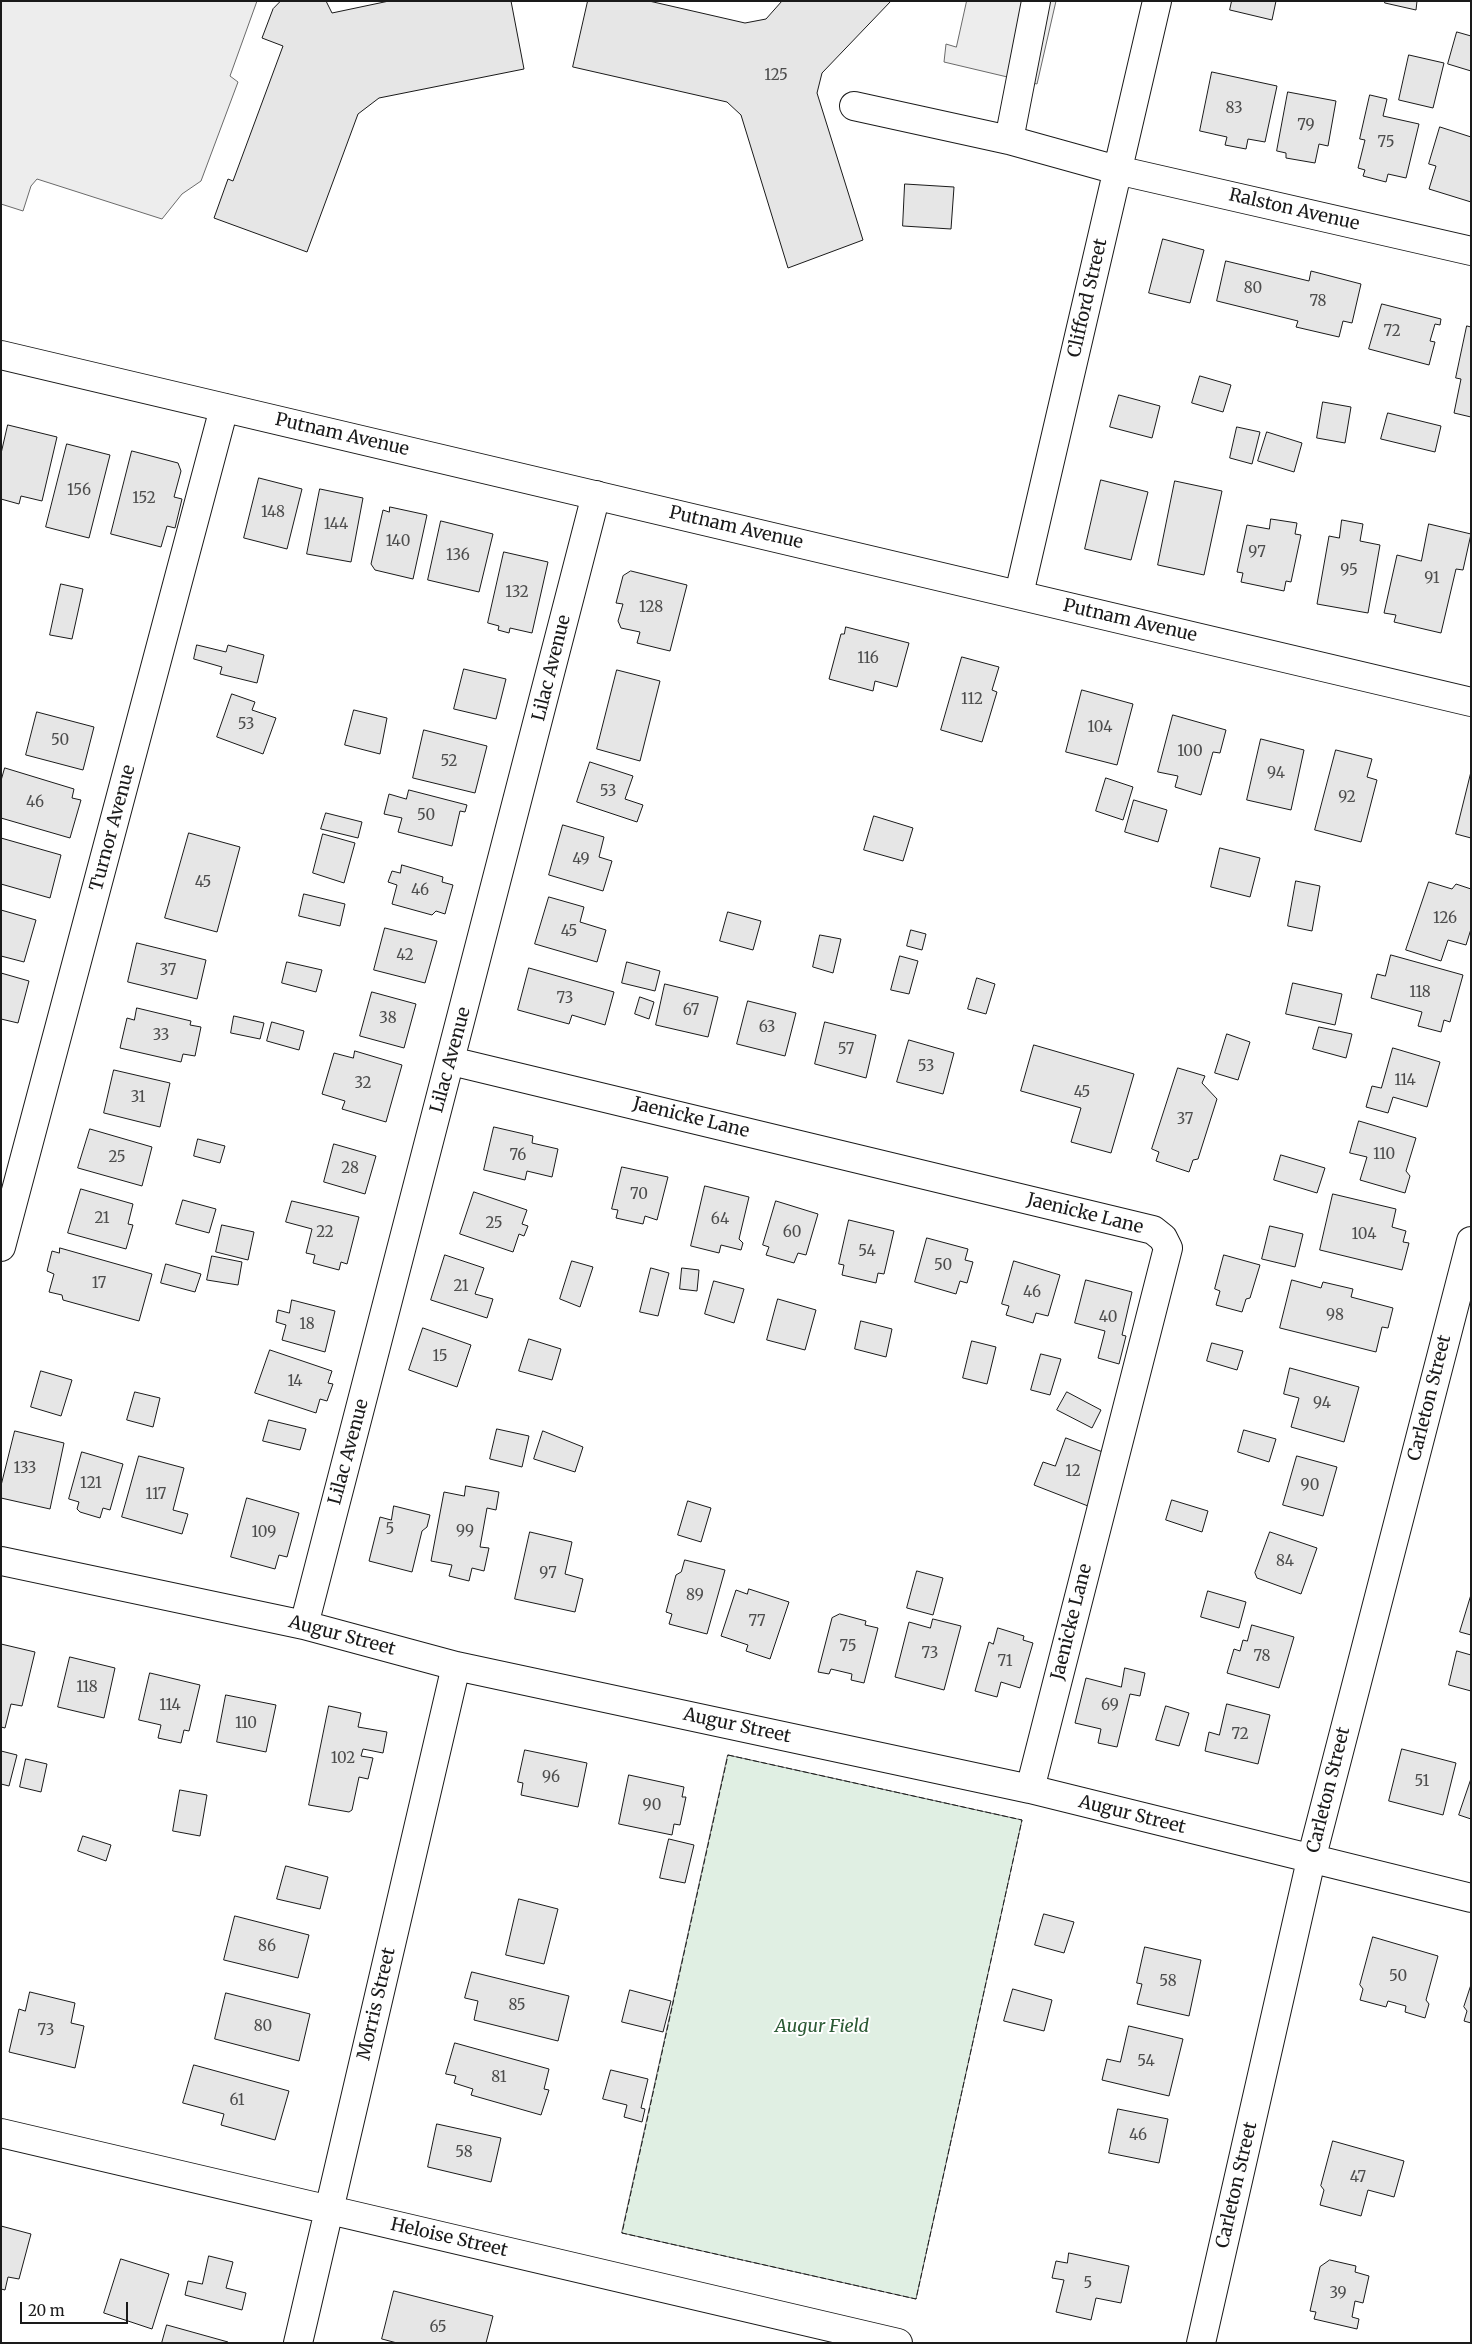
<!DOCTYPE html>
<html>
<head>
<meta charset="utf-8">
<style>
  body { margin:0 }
  #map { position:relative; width:1472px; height:2344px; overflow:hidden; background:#fff; font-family:Merriweather,serif }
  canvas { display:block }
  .frame { position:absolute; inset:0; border:2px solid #1a1a1a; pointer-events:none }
  .scale { position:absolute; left:20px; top:2302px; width:108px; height:22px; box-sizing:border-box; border:2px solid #1a1a1a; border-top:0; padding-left:6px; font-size:15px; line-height:18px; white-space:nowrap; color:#1a1a1a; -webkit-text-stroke:4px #fff; paint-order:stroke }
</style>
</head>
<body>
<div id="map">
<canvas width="1472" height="2344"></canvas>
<div class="frame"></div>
<div class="scale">20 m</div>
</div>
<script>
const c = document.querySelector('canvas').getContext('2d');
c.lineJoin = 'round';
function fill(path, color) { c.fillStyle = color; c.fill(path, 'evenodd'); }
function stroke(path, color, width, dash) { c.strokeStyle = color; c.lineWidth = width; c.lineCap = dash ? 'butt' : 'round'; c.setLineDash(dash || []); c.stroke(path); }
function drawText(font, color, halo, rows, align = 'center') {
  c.font = font + ' Merriweather,serif'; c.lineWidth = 4; c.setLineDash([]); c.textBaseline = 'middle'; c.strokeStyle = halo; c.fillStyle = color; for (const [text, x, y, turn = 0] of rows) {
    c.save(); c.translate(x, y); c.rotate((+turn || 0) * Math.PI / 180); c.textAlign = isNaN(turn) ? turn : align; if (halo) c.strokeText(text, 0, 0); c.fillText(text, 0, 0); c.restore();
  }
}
const green = new Path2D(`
  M728,1755L1022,1820L916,2299L622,2233Z`);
const parking = new Path2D(`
  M1,1H257L230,76L238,82L201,181L182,194L162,219L37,179L31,186L23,211L1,204Z
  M967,1H1056L1037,84L944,62L946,44L956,47Z`);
const building = new Path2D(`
  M281,1H326L332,13L389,1H511L524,69L379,98L358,114L307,252L214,218L228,179L233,181L283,46L262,38L273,9Z
  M588,1H649L745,23L766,19L782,1H891L822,73L817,93L863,240L788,268L741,115L727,102L573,67Z
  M1232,1H1276L1272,20L1230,10Z
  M1385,1H1417L1416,10L1385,3Z
  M1457,32L1471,36V71L1448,64Z
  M1409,55L1444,63L1433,108L1399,100Z
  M1212,72L1277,86L1265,142L1248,139L1246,149L1225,145L1227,137L1200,131Z
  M1288,92L1336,101L1328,146L1319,144L1315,163L1286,158V153L1277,151Z
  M1370,95L1387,99L1383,116L1419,124L1406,178L1388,174L1386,182L1363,176L1365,170L1358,168L1365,140L1360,139Z
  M1440,127L1471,137V202L1429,189L1436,166L1429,164Z
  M905,184L954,187L951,229L903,226Z
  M1163,239L1204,250L1190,303L1149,293Z
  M1226,261L1309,281L1311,271L1361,284L1352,323L1343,321L1339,337L1296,327L1298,321L1217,301Z
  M1382,304L1441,319L1440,325L1435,324L1430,341L1435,342L1429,365L1369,349Z
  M1467,326L1471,327V417L1454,413L1461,379L1456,378Z
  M1200,376L1231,385L1223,412L1192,403Z
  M1119,395L1160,406L1152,438L1110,427Z
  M1323,402L1351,407L1345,443L1317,438Z
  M1388,413L1441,426L1435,452L1381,439Z
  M8,425L57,437L42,501L21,496L19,504L1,499V454Z
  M1237,427L1260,432L1252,464L1230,458Z
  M1267,432L1302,443L1294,472L1258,461Z
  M67,444L110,455L89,538L46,527Z
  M132,451L178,463L181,471L174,497L182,499L175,528L167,526L161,547L111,534Z
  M259,478L302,489L287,549L244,538Z
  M1101,480L1148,492L1131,560L1085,549Z
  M1175,481L1222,491L1204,575L1158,565Z
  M320,489L363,498L351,562L307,554Z
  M390,507L427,515L413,579L375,570L371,564L383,510L389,512Z
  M1271,519L1297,523L1295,534L1301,535L1291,582L1286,581L1284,591L1241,582L1243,573L1237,572L1247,525L1269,529Z
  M1342,520L1363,524L1360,541L1380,545L1368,613L1317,604L1329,536L1339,538Z
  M441,521L493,534L479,592L428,580Z
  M1429,524L1471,534L1463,570L1456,569L1441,633L1394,622L1396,615L1384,613L1397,555L1421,561Z
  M504,552L548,562L532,633L510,628L509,633L498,630L499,626L488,623Z
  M631,571L687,585L670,651L637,643L640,632L621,628L618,621L623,604L616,603L623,576Z
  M61,584L83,589L72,639L50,635Z
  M846,627L909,643L897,687L875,681L873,691L829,679L841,634H844Z
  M197,645L226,652L228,645L264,655L257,683L220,674L222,667L194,659Z
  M962,657L999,667L992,690L997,692L982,742L941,730Z
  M464,669L506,679L496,719L454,709Z
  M617,670L660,681L640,761L597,749Z
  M1082,690L1133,704L1117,765L1066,752Z
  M232,694L255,702L252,710L276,718L263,754L217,737Z
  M354,710L387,718L380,754L345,745Z
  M37,712L94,727L83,770L26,755Z
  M1173,715L1226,730L1220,753L1213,752L1201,795L1175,787L1178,776L1158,772Z
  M424,730L487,746L475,793L413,778Z
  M1261,739L1304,750L1291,810L1247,800Z
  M1336,750L1372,759L1367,777L1377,780L1361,842L1315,830Z
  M590,762L633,776L625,799L643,805L637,822L577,802Z
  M5,768L74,789L72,798L81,800L70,838L1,818V781Z
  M1471,772V838L1456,834Z
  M1106,778L1133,787L1123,820L1096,811Z
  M409,790L467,805L465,812L460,811L452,846L398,832L402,818L384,814L389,794L406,799Z
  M1134,800L1167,810L1158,842L1125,832Z
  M326,813L362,822L358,838L321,829Z
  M874,816L913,828L903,861L864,850Z
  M563,825L604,837L599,857L612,861L603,891L549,875Z
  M189,833L240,847L217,932L165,918Z
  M323,834L355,843L344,883L313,873Z
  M1,838L61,855L50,898L1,884Z
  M1220,848L1260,858L1250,897L1211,887Z
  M402,865L443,877L442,882L453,885L445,914L436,911L432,915L392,904L397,885L388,882L392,871L400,873Z
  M1296,881L1320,886L1312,931L1288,926Z
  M1429,882L1452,889L1456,884L1471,889V929L1466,945L1448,940L1441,961L1406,950Z
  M304,894L345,904L340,926L299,916Z
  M549,897L584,907L580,922L606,930L597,962L535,944Z
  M1,910L36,920L24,962L1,956Z
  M728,912L761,921L753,950L720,941Z
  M385,928L437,941L425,983L374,970Z
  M911,930L926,934L922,950L907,946Z
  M820,935L841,939L833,973L813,967Z
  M137,943L206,960L197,999L128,982Z
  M1391,955L1463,975L1450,1022L1444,1020L1441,1032L1418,1026L1422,1012L1371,998L1377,974L1385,976Z
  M900,956L918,961L909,994L891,990Z
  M287,962L322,970L316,992L282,983Z
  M627,962L660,971L655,991L622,983Z
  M529,968L614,992L605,1025L572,1015L569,1024L518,1010Z
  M1,973L29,981L18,1023L1,1019Z
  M977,978L995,984L986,1014L968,1009Z
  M1293,983L1342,994L1335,1025L1286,1014Z
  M665,984L718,997L708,1037L656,1025Z
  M372,992L416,1004L404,1048L360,1036Z
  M640,997L654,1002L649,1019L635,1014Z
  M748,1001L796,1013L785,1056L737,1044Z
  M137,1008L191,1021L190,1025L201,1027L195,1056L183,1054L181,1062L120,1048L127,1018L134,1020Z
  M234,1016L264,1023L260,1039L231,1033Z
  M272,1022L304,1031L299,1050L267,1041Z
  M825,1022L876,1035L866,1078L815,1064Z
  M1319,1027L1352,1034L1346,1058L1313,1049Z
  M1227,1034L1250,1042L1238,1080L1215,1073Z
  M909,1040L954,1053L943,1094L897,1082Z
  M1034,1045L1134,1074L1111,1153L1071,1142L1081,1108L1021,1091Z
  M1393,1048L1440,1062L1427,1107L1393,1097L1388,1113L1366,1107L1372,1086L1381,1088Z
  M355,1051L402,1065L386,1122L342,1109L345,1101L322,1094L334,1053L353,1058Z
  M1178,1068L1205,1076L1202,1083L1217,1099L1198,1159L1193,1160L1189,1172L1156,1161L1159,1152L1152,1149Z
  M114,1070L170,1083L160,1127L104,1113Z
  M1359,1121L1416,1138L1406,1171L1410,1176L1405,1193L1360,1180L1367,1157L1350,1153Z
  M494,1127L533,1136L532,1143L558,1149L552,1177L527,1171L525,1180L484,1170Z
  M90,1129L152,1147L142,1186L78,1168Z
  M198,1139L225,1146L220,1163L194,1156Z
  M334,1144L376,1156L365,1194L324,1182Z
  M1281,1155L1325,1168L1317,1193L1274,1180Z
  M622,1167L668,1177L657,1220L645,1216L643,1224L616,1218L618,1210L612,1209Z
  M705,1186L749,1197L739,1239L743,1243L741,1250L721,1245L719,1253L691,1246Z
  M81,1189L133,1204L128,1224L133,1225L126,1249L68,1233Z
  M474,1192L527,1210L522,1224L528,1226L524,1236L519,1234L513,1252L460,1234Z
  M1333,1194L1396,1209L1392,1227L1406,1231L1403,1242L1409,1243L1402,1270L1320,1250Z
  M183,1200L216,1209L209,1233L176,1224Z
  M292,1201L359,1217L347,1264L341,1262L339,1270L313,1263L315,1255L306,1253L312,1229L286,1222Z
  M776,1201L818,1214L806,1255L798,1253L794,1263L766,1255L769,1247L763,1245Z
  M849,1220L894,1231L884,1274L878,1273L876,1283L842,1275L844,1265L839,1264Z
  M222,1225L254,1232L248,1260L216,1252Z
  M1270,1226L1303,1234L1295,1267L1262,1259Z
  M927,1238L968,1249L965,1260L973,1262L967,1283L960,1281L956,1294L915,1282Z
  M60,1248L152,1274L139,1321L63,1300L62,1295L49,1292L54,1274L47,1271L52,1251L59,1253Z
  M445,1255L484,1268L475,1294L493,1299L487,1318L431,1300Z
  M1224,1255L1260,1265L1250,1298L1246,1299L1242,1312L1216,1305L1220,1291L1215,1289Z
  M212,1256L242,1262L238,1285L207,1280Z
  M572,1261L593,1267L580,1307L560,1299Z
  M1014,1261L1060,1275L1048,1316L1036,1313L1033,1323L1006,1315L1009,1306L1002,1304Z
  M166,1264L201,1274L195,1292L161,1283Z
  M651,1268L669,1273L658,1316L640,1312Z
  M682,1268L699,1270L697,1291L680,1289Z
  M1086,1280L1132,1292L1122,1335L1126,1336L1119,1364L1098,1358L1105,1331L1075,1323Z
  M1292,1280L1321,1288L1323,1282L1353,1289L1351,1297L1393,1308L1388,1328L1382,1327L1376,1352L1280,1328Z
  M714,1281L744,1289L734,1323L705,1314Z
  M778,1299L816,1310L805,1350L767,1340Z
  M292,1300L335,1311L325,1352L282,1340L286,1325L276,1322L278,1310L289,1313Z
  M861,1321L892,1329L886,1357L855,1349Z
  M423,1328L471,1345L457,1387L409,1370Z
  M529,1339L561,1349L552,1380L519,1371Z
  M972,1341L996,1347L987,1384L963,1378Z
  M1212,1343L1243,1351L1237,1370L1207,1361Z
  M270,1350L332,1371L328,1383L333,1384L327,1401L320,1399L316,1413L255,1393Z
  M1041,1354L1061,1359L1050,1395L1031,1390Z
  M1290,1368L1359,1387L1344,1442L1291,1427L1299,1398L1284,1394Z
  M41,1371L72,1380L61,1416L31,1407Z
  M135,1392L160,1398L153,1427L127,1420Z
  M1067,1392L1101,1410L1092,1428L1057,1410Z
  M269,1420L306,1429L300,1450L263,1441Z
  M497,1429L529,1436L522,1467L490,1459Z
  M1244,1430L1276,1439L1269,1462L1238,1452Z
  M15,1431L64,1443L50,1509L1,1498V1486Z
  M543,1431L583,1447L575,1472L534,1459Z
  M1066,1438L1108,1454L1088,1506L1034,1485L1043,1462L1055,1466Z
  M82,1452L123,1464L110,1510L103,1508L100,1518L80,1512L77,1509L79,1502L69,1499Z
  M139,1456L184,1468L173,1510L188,1514L182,1534L122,1517Z
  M1297,1456L1337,1467L1323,1516L1283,1505Z
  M466,1486L499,1492L496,1510L487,1508L480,1547L489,1548L484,1571L472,1568L469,1581L449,1576L452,1565L431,1561L444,1492L464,1496Z
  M247,1498L299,1513L287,1557L279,1555L275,1569L231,1557Z
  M1172,1500L1208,1511L1202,1532L1166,1520Z
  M688,1501L711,1508L701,1542L678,1535Z
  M394,1506L430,1515L427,1527L422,1531L412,1572L369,1561L380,1517L391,1520Z
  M530,1532L572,1542L565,1574L583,1579L575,1612L515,1599Z
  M1270,1532L1317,1548L1301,1594L1257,1578L1255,1573Z
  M685,1560L725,1570L707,1634L669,1624L672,1614L666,1612L676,1575L681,1572Z
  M917,1571L943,1578L933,1615L907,1608Z
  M749,1589L789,1602L770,1659L746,1651L748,1645L721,1636L736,1590L747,1594Z
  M1208,1591L1246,1602L1239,1628L1201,1617Z
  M1471,1595V1635L1460,1632Z
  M840,1614L866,1621L865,1625L878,1628L864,1683L851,1680L852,1674L831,1669L829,1674L818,1672L832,1618Z
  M933,1619L961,1626L944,1690L895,1677L909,1622L930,1628Z
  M1252,1625L1294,1637L1279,1688L1227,1673L1234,1649L1240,1651L1243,1640L1247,1641Z
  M998,1628L1024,1636L1023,1640L1033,1643L1020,1688L1001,1682L997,1697L975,1691L989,1642L993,1644Z
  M1,1644L35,1652L22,1706L11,1704L5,1728L1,1727Z
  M1457,1651L1471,1655V1691L1449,1685Z
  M70,1657L115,1668L104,1718L58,1707Z
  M1125,1668L1145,1673L1140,1696L1130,1694L1117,1747L1098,1743L1101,1729L1075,1723L1086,1678L1121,1687Z
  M150,1673L200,1685L189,1731L184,1730L181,1743L158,1738L161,1725L139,1720Z
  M226,1695L276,1705L266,1752L217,1742Z
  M1227,1704L1270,1715L1258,1764L1205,1751L1209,1732L1219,1735Z
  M329,1706L361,1713L358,1727L387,1732L383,1753L363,1749L361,1756L373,1758L368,1779L359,1777L352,1810L349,1812L309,1805Z
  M1166,1706L1189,1713L1179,1746L1156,1740Z
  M1402,1749L1456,1763L1443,1815L1389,1801Z
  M525,1750L587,1763L578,1807L521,1795L523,1783L518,1782Z
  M1,1751L17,1755L9,1786L1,1784Z
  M26,1759L47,1764L41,1792L20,1787Z
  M629,1775L684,1787L682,1797H686L680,1825L674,1824L672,1835L619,1824Z
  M1471,1779V1819L1459,1815Z
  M180,1790L207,1795L200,1836L173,1831Z
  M83,1836L111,1845L106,1861L78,1851Z
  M669,1839L694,1845L685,1883L660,1878Z
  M286,1866L328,1877L320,1909L277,1899Z
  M519,1899L558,1909L544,1964L506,1955Z
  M1044,1914L1074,1922L1064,1953L1035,1945Z
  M235,1916L309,1935L298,1978L224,1960Z
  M1373,1937L1438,1956L1426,2000L1429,2004L1425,2018L1405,2012L1406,2006L1388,2001L1386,2007L1360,2000L1363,1989L1360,1985Z
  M1145,1947L1201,1960L1189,2016L1137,2004L1142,1984L1137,1983Z
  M472,1972L569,1996L558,2041L474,2020L478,2001L465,1998Z
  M1471,1985V2023L1464,2021L1467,2011L1464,2007Z
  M1013,1989L1052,2000L1044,2031L1004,2021Z
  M630,1990L671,2001L663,2032L622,2022Z
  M30,1992L75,2003L71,2023L84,2026L75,2068L9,2052L19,2009L25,2011Z
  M226,1993L310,2014L299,2061L215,2039Z
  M1129,2026L1183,2039L1169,2096L1102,2080L1107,2059L1120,2062Z
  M455,2043L549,2069L544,2089L549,2090L541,2115L471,2095L473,2089L454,2083L456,2076L446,2074Z
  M194,2065L289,2091L275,2140L221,2125L224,2114L183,2103Z
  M611,2070L648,2079L641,2108L645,2109L642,2122L624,2117L627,2105L603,2099Z
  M1118,2109L1168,2119L1159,2163L1109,2153Z
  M437,2124L501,2138L491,2182L428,2167Z
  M1333,2141L1404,2161L1394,2197L1368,2190L1361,2216L1320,2205L1324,2190L1321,2186Z
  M1,2226L31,2234L19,2279L8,2277L5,2290L1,2289Z
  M1069,2253L1129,2266L1121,2303L1096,2298L1091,2320L1056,2312L1064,2280L1052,2278L1056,2261L1067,2263Z
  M209,2256L233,2262L226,2288L246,2293L242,2310L185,2295L188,2281L202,2284Z
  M121,2259L169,2274L152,2329L104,2313Z
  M1330,2260L1356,2266L1355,2272L1369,2276L1363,2303L1355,2301L1352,2317L1359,2319L1357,2329L1314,2319L1316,2312L1310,2311L1320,2267Z
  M394,2291L493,2316L486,2343H397L382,2339Z
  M167,2325L228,2342V2343H162Z`);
const minor = new Path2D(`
  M1036,1L1009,140L1117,170L1471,251
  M854,106L1009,140
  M1019,594L1157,1
  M451,1061L1153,1230L1163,1238L1168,1248L1030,1789
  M1,1247L224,408
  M1,1561L304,1625L456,1666L1030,1789L1471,1898
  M304,1625L596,495
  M1,2133L898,2343
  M298,2343L456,1666
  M1201,2343L1311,1860L1471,1241`);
const major = new Path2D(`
  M1,355L1471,702`);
const fence = new Path2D(`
  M728,1755L1022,1820L916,2299L622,2233Z`);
const numberNames = [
  ["125",776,76],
  ["83",1234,109],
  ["79",1306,126],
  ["75",1386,143],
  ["80",1253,289],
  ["78",1318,302],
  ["72",1392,332],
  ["156",79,491],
  ["152",144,499],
  ["148",273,513],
  ["144",336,525],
  ["140",398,542],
  ["97",1257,553],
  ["136",458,556],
  ["95",1349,571],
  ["91",1432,579],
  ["132",517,593],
  ["128",651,608],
  ["116",868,659],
  ["112",972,700],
  ["53",246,725],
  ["104",1100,728],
  ["50",60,741],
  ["100",1190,752],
  ["52",449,762],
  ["94",1276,774],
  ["53",608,792],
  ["92",1347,798],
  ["46",35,803],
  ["50",426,816],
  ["49",581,860],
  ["45",203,883],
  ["46",420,891],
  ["126",1445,919],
  ["45",569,932],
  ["42",405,956],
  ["37",168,971],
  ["118",1420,993],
  ["73",565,999],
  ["67",691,1011],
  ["38",388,1019],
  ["63",767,1028],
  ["33",161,1036],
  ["57",846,1050],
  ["53",926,1067],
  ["114",1405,1081],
  ["32",363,1084],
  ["45",1082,1093],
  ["31",138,1098],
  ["37",1185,1120],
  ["110",1384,1155],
  ["76",518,1156],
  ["25",117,1158],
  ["28",350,1169],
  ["70",639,1195],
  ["21",102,1219],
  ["64",720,1220],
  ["25",494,1224],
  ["22",325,1233],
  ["60",792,1233],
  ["104",1364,1235],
  ["54",867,1252],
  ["50",943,1266],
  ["17",99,1284],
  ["21",461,1287],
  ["46",1032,1293],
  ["98",1335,1316],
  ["40",1108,1318],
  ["18",307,1325],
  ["15",440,1357],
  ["14",295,1382],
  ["94",1322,1404],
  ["133",25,1469],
  ["12",1073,1472],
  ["121",91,1484],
  ["90",1310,1486],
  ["117",156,1495],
  ["5",390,1530],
  ["99",465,1532],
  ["109",264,1533],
  ["84",1285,1562],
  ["97",548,1574],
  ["89",695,1596],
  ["77",757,1622],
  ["75",848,1647],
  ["73",930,1654],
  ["78",1262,1657],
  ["71",1005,1662],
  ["118",87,1688],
  ["114",170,1706],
  ["69",1110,1706],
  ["110",246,1724],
  ["72",1240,1735],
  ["102",343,1759],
  ["96",551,1778],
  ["51",1422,1782],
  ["90",652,1806],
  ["86",267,1947],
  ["50",1398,1977],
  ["58",1168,1982],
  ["85",517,2006],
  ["80",263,2027],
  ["73",46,2031],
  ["54",1146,2062],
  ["81",499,2078],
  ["61",237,2101],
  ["46",1138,2136],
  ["58",464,2153],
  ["47",1358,2178],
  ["5",1088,2284],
  ["39",1338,2294],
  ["65",438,2328]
];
const streetNames = [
  ["Ralston Avenue",1294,210,13],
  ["Clifford Street",1088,298,-77],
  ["Putnam Avenue",342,435,13],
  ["Putnam Avenue",736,528,13],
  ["Putnam Avenue",1130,621,13],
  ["Lilac Avenue",552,668,-76],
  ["Turnor Avenue",113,828,-75],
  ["Lilac Avenue",451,1060,-75],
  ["Jaenicke Lane",691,1118,14],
  ["Jaenicke Lane",1085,1214,14],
  ["Carleton Street",1430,1398,-76],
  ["Lilac Avenue",349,1452,-75],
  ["Jaenicke Lane",1072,1622,-76],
  ["Augur Street",342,1636,15],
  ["Augur Street",737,1726,12],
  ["Carleton Street",1329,1790,-76],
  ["Augur Street",1132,1815,14],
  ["Morris Street",377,2004,-77],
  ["Carleton Street",1237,2185,-77],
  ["Heloise Street",449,2238,13]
];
const parkNames = [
  ["Augur Field",822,2027]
];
fill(green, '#e0efe3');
stroke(green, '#6a6a6a', 1);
fill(parking, '#ededed');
stroke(parking, '#6a6a6a', 1);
fill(building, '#e6e6e6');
stroke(building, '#1a1a1a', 1);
stroke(minor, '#1a1a1a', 30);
stroke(major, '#1a1a1a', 30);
stroke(minor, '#fff', 28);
stroke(major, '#fff', 28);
stroke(fence, '#1a1a1a', 1, [6, 2.5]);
drawText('15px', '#4d4d4d', null, numberNames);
drawText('18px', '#1a1a1a', '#fff', streetNames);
drawText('italic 18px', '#2b5a34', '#fff', parkNames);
</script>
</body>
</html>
